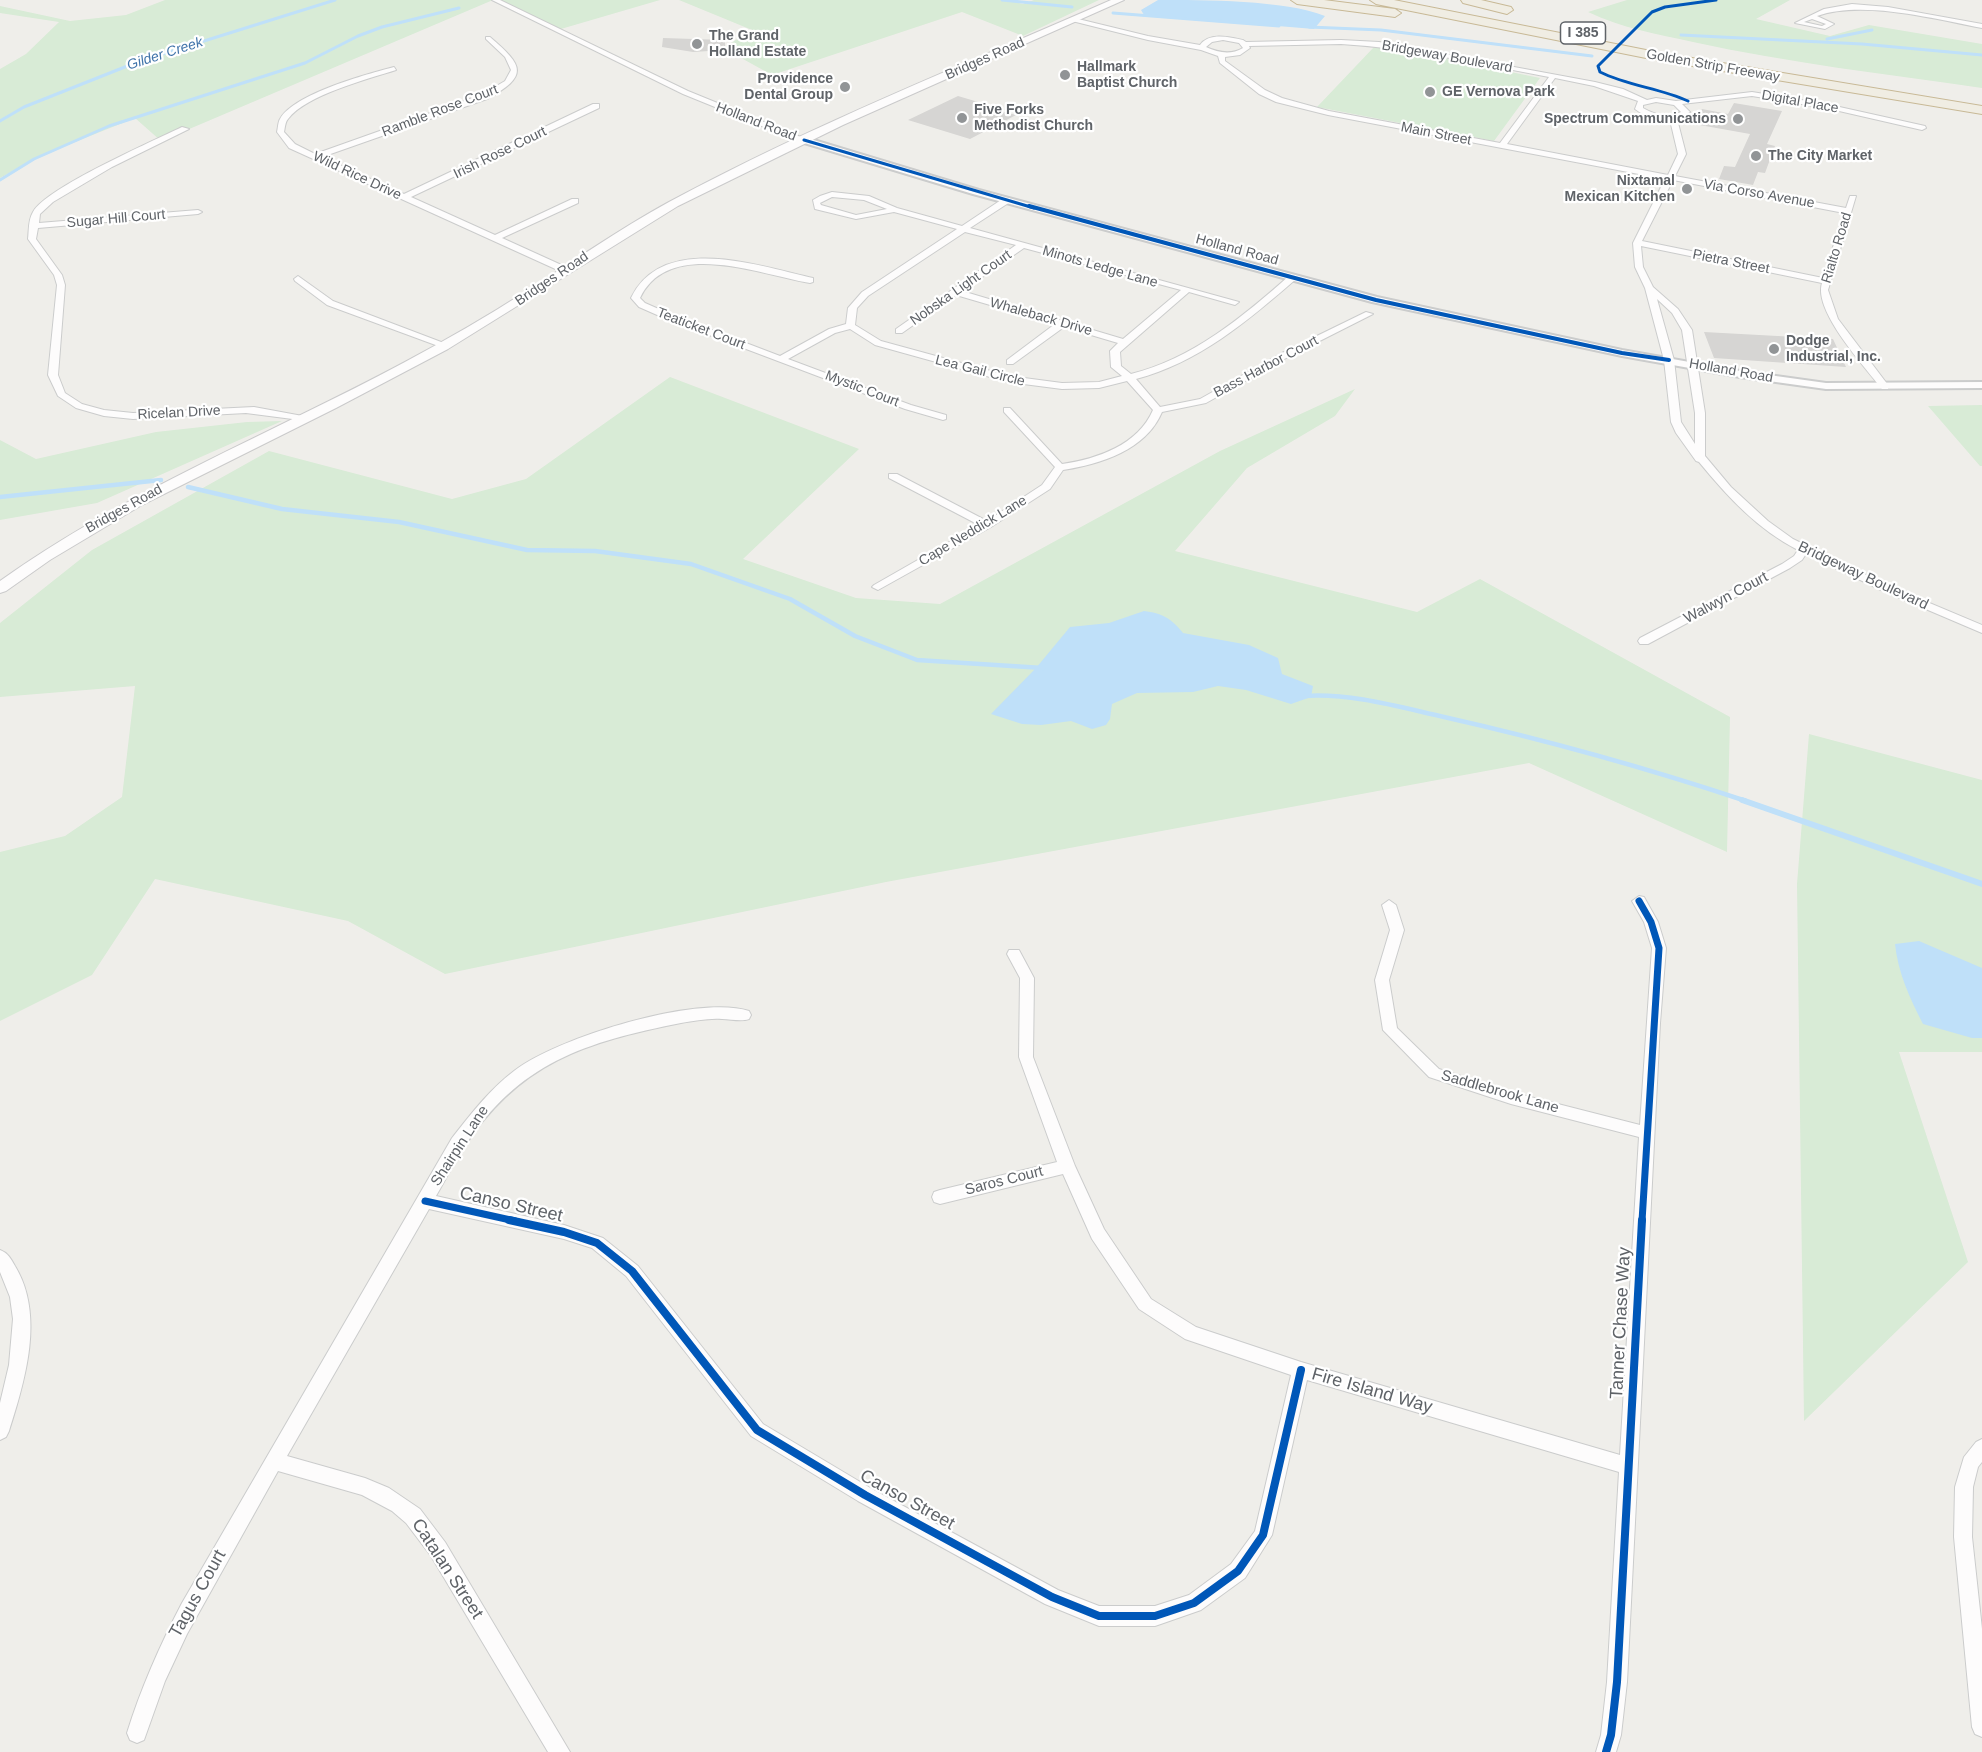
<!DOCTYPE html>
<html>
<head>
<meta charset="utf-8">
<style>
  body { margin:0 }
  canvas { display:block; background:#efeeea }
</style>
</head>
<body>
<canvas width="1982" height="1752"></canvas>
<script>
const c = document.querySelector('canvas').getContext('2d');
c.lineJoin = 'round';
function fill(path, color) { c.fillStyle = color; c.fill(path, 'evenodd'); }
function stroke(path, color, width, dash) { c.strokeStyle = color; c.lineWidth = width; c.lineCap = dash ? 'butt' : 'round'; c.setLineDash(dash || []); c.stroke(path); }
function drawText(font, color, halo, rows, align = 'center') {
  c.font = font + ' Arial,sans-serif'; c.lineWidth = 4.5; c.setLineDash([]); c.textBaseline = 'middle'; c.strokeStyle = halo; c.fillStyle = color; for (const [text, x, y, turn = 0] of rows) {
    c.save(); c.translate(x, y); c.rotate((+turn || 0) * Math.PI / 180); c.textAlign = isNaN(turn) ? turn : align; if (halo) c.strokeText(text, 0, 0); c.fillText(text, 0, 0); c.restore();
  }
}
const green = new Path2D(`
  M165,0H493L161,141L135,118L40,156L0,178V69L26,54L59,22L0,13V6L70,21L126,15Z
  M495,0H660L554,31Z
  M679,0H1006L1023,4L1034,0H1099L1023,36L962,12L772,75L723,48L752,30Z
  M1627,0H1790L1756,19L1830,36L1869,25L1982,44V88C1885,74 1789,63 1693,42C1657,34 1621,28 1588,12Z
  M1374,47L1423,54L1540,78L1494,141L1317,107Z
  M670,377L859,449L743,559L856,598L940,604L1220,451L1355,389L1335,416L1247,468L1175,551L1417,612L1480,579L1730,717L1727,852L1529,763L886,882L445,974L348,921L155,879L92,975L0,1021V852L65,836L122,797L135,686L0,697V623L92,550L269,451L452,499L526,479Z
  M1982,405V466H1980L1928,406Z
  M282,421L97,503L0,520V440L36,459L156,432L247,422Z
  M1809,734L1982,780V1052H1899L1968,1262L1804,1421L1797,884Z`);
const water = new Path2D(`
  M1158,0C1203,0 1286,0 1325,16L1314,29L1144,15L1141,10Z
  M1144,611C1162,613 1171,618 1183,633L1249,645L1278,658L1282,674L1313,686L1311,697L1291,704L1246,690L1218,686L1193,692L1137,693L1112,704L1110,719L1106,725L1092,729L1071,721L1041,725L1022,724L991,714L1036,668L1070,627L1109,623Z
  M1919,941L1982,968V1038H1972L1923,1024C1910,999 1898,973 1895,944Z`);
const streamFar2 = new Path2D(`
  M1002,0L1072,7
  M1113,13L1279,26
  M1309,27L1381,30L1592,56
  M1681,35L1862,44L1982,55
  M1827,39L1872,30
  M0,121L24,107L140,61L335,0
  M0,180L34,159L109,126L305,63L358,36L382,27L459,8`);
const streamFar1 = new Path2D(`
  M188,487L282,509L399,522L527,550L595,551L691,564L790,599L855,636L917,660L1043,668
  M0,497L161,480
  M1305,696C1351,693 1399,707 1444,717C1546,740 1647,768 1746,801`);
const stream = new Path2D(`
  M1742,800L1982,884`);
const building = new Path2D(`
  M663,38L725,40V50L693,52L662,47Z
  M958,96L995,107L993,109L1016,115L970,139L908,120Z
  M1734,103L1782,111L1767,144L1775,146L1765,173L1758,172L1753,185L1719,179L1724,166L1735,167L1750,134L1694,124L1702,109L1728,114Z
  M1704,332L1833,339L1846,367L1714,358Z`);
const minor = new Path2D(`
  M492,0H500L688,91L808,140L801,142L683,94Z
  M1852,4L1888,7L1982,24V28C1934,19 1863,0 1817,16L1834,24L1825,29L1795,23L1824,9ZM1812,19L1826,24L1822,26L1804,22Z
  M1074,18L1148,36L1200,45C1209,32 1229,37 1243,40L1246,42L1341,40L1379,42L1595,82L1623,89L1647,100L1656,98L1676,101L1752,92L1826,104L1925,126L1926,128L1922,130L1826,108L1752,96L1682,104L1690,112L1677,119L1686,154L1675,176L1846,208L1850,196H1856L1828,290L1838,319L1888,385V389H1882C1865,367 1813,311 1822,283L1641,246L1643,267L1653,287L1678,309L1692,330L1705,413V456L1731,487L1768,521L1793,539L1889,586L1982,625V633L1881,590L1806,554L1802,560L1790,568L1648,644H1640L1638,641L1640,638L1782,564L1794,556L1798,550C1758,530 1727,496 1699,462L1696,461L1676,433L1671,422L1664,360L1645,288L1635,267L1633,243L1665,179L1328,115L1276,102L1259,94L1220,63L1218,56L1201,50L1148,40L1072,21ZM1223,40L1239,43L1243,48C1231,55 1219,53 1206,47L1212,42ZM1341,44C1411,48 1480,64 1549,77L1500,143L1329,111L1282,98L1265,90L1225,61V57L1240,55L1250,48L1249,46ZM1555,78L1594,86L1638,101L1635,109C1645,117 1657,120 1670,120L1678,154L1668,175L1507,144ZM1656,102L1674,105L1681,112C1669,118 1655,115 1643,108V105ZM1673,180L1844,213L1823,278L1642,241ZM1657,299L1672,313L1682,330L1695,413V444L1681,422L1674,360Z
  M486,37H490C524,66 529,76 487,99L322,157L404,194L593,104H599V108L411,197L495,235L572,199H578V203L502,238L568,268V272H562L289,148L277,132C278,128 278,122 280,119C294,94 367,74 394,67L396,70C368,79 306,95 288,119C285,122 285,128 284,132L295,144L315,154L481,95L505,81L511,70L505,57L486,39Z
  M182,127L189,129L112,167L53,202L40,214L39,223L198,210L202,212L198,214L38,228L36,239L62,275L65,285L58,375L65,393L82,404L104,410L133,413L254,407L308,417V421L246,413L133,419L104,416L76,408L58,396L48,375L57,285L54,275L28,239C29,231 28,220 33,212C46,188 153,141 182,127Z
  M832,192L869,196L897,208L962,226L1004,198H1010V202L970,228L1239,302L1235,305L1189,292L1120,352L1121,366L1131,374C1192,359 1244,316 1290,275H1296V279C1249,320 1198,363 1136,379L1160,407L1200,399L1282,353L1366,312L1373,314L1288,357L1206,403L1162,412C1146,450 1101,464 1063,470L1050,489L991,527L878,590L872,587L874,585L979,525L889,478V474H897L987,521L1042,485L1055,467L1004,412V408H1010L1062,464C1097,459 1138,445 1153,410L1127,381L1099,388L1062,389L1008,382L875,345L850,329L835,333L788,359L911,405L946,415V419L943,420L905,409L664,318L639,307L631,298C663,232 759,266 813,278V282L810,283C761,275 669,237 640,298L645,303L670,314L780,356L829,329L846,324L848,308L862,292L957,229L894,212L856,219L815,209L813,200L820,196ZM832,197L864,200L887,209L856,215L821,205L820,203ZM965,232L1016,245L896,329V333H902L956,295L1055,324L1007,360V364H1013L1064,327L1118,343L1110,351L1111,367L1122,376L1099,382L1062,383L1009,376L881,341L855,325L857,308L868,296ZM1024,248L1181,290L1123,339L962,291Z
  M298,276L333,301L449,345L441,347L327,305L295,281L294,279Z
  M1639,896L1644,897L1658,922L1666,948L1660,1023L1627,1682L1621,1735L1616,1752H1596L1601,1735L1607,1682L1619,1472L1307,1380L1272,1535L1245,1578L1201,1610L1155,1626H1099L1045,1604L858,1501L751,1436L626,1276L592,1248L564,1239L429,1209L287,1456L365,1478L389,1488L420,1509L445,1542L570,1752H548L431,1556L406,1523L392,1511L362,1495L278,1471L187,1634L165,1681L144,1740L137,1743L130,1740L127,1733C141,1688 160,1645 182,1603L452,1138C471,1114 489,1090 514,1071C556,1038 698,994 749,1011L751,1015L749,1019C741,1022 731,1019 722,1019C708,1018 695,1021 681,1023C586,1042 518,1062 463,1149C453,1164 445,1181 436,1196L564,1225L603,1238L638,1266L763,1424L872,1489L1058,1590L1099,1606H1155L1189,1595L1231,1564L1255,1531L1291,1375L1185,1339L1139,1309L1092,1239L1063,1174L940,1204L934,1202L932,1197L934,1192L940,1190L1057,1162L1019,1057L1020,978L1007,954L1009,950H1019L1034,978L1033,1057L1075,1166L1104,1229L1151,1299L1196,1327L1301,1362L1620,1455L1639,1137L1511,1104L1429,1077L1383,1030L1375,980L1390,930L1382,905L1389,900L1396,905L1404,930L1389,980L1397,1028L1439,1069L1511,1092L1640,1125L1652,948L1644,922L1632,901Z
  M0,1250C8,1253 11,1259 15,1266C45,1315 25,1381 9,1431L6,1437L0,1440V1403L9,1365L13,1319L10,1297L0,1272Z
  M1982,1439V1462L1978,1467L1973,1487L1972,1537L1982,1629V1737L1975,1734L1972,1727L1954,1537L1955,1487L1964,1457L1976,1442Z`);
const tertiary = new Path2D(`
  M801,138H807L979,190L1377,297L1622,350L1740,371L1826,383L1982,382V388L1826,389L1740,377L1622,356L1372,302L973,194L801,142Z`);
const secondary = new Path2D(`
  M1111,0H1124L843,125L678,206L448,349L336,408L142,505L50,560L6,591L0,593V581C126,491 269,435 405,362C446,340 486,317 525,292C573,262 619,229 669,202C812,125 963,65 1111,0Z`);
const motorway = new Path2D(`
  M1291,0H1324L1395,9L1401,13L1395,17L1297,4Z
  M1370,0H1394L1656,52L1982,106V114L1656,60L1376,4Z
  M1461,0H1481L1511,7L1513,10L1507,14L1463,3Z`);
const cyclewayFar3 = new Path2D(`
  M1688,101C1660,88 1628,86 1600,72L1598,66L1652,12L1665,7L1716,0
  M804,140L1034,208`);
const cyclewayFar2 = new Path2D(`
  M1029,206L1376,300L1622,353L1669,360`);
const cyclewayFar1 = new Path2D(`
  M1639,901L1651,922L1659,948L1642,1221
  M425,1201L515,1221`);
const cycleway = new Path2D(`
  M509,1220L564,1232L597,1243L632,1271L757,1430L865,1495L1052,1597L1099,1616H1155L1194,1603L1238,1571L1263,1535L1301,1370
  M1606,1752L1611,1735L1617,1682L1642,1220`);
const markers = [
  [697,44,6,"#919496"],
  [1065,75,6,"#919496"],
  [845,87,6,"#919496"],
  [1430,92,6,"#919496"],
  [962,118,6,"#919496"],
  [1738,119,6,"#919496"],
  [1756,156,6,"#919496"],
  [1687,189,6,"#919496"],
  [1774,349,6,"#919496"]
];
const shields = [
  [1583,33,45]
];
const shieldNames = [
  ["I 385",1583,33]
];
const farPoinames = [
  ["The Grand",709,36],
  ["Holland Estate",709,52],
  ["Hallmark",1077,67],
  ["Baptist Church",1077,83],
  ["Providence",833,79,"right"],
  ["Dental Group",833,95,"right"],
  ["GE Vernova Park",1442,92],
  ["Five Forks",974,110],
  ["Methodist Church",974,126],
  ["Spectrum Communications",1726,119,"right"],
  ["The City Market",1768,156],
  ["Nixtamal",1675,181,"right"],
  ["Mexican Kitchen",1675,197,"right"],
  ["Dodge",1786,341],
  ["Industrial, Inc.",1786,357]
];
const farWaternames = [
  ["Gilder Creek",165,54,-18]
];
const farStreetnames = [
  ["Bridgeway Boulevard",1447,57,10],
  ["Bridges Road",985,59,-24],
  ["Golden Strip Freeway",1713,66,10],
  ["Digital Place",1800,102,10],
  ["Ramble Rose Court",440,111,-21],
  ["Holland Road",756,122,21],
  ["Main Street",1436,134,11],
  ["Irish Rose Court",500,153,-26],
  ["Wild Rice Drive",357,176,25],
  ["Via Corso Avenue",1759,194,10],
  ["Sugar Hill Court",116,219,-5],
  ["Rialto Road",1837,248,-73],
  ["Holland Road",1237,250,15],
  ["Pietra Street",1731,262,11],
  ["Minots Ledge Lane",1100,267,16],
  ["Bridges Road",552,279,-34],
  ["Nobska Light Court",961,288,-35],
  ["Whaleback Drive",1041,317,16],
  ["Teaticket Court",701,329,21],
  ["Bass Harbor Court",1266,367,-28],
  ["Lea Gail Circle",980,371,14],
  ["Holland Road",1731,371,10],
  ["Mystic Court",862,389,21],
  ["Ricelan Drive",179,413,-3],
  ["Bridges Road",124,509,-29],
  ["Cape Neddick Lane",973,531,-31]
];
const streetNames = [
  ["Bridgeway Boulevard",1863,576,25],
  ["Walwyn Court",1726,598,-28],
  ["Saddlebrook Lane",1500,1092,16],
  ["Shairpin Lane",460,1146,-57],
  ["Saros Court",1004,1181,-14]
];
const nearStreetnames = [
  ["Canso Street",511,1205,13],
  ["Tanner Chase Way",1621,1323,-87],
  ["Fire Island Way",1372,1391,16],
  ["Canso Street",907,1500,29],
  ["Catalan Street",447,1569,57],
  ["Tagus Court",198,1594,-61]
];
fill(green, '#d8ebd6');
fill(water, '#bfe0f9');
stroke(streamFar2, '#bfe0f9', 3);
stroke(streamFar1, '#bfe0f9', 4.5);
stroke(stream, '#bfe0f9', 6);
fill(building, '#d6d5d3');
stroke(minor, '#cbcccc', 2);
stroke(tertiary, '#cbcccc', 4);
stroke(secondary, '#cacacb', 2);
stroke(motorway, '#c8b996', 2);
fill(minor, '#fdfcfc');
fill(tertiary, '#fdfcfc');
fill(secondary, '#fdfcfc');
fill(motorway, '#f0ede3');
stroke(cyclewayFar3, '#0057b8', 3);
stroke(cyclewayFar2, '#0057b8', 4);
stroke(cyclewayFar1, '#0057b8', 7);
stroke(cycleway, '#0057b8', 8);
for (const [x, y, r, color] of markers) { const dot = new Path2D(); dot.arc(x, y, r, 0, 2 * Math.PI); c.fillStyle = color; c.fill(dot); stroke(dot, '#fff', 2); }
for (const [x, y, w] of shields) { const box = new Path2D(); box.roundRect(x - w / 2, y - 11, w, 22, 4.5); c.fillStyle = '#fff'; c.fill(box); stroke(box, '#5f6368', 1.5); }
drawText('bold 14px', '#5f6368', null, shieldNames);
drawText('bold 14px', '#5f6368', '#fff', farPoinames, 'left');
drawText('italic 14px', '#4174aa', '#fff', farWaternames);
drawText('14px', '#5f6368', '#fff', farStreetnames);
drawText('15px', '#5f6368', '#fff', streetNames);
drawText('18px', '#5f6368', '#fff', nearStreetnames);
</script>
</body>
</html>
